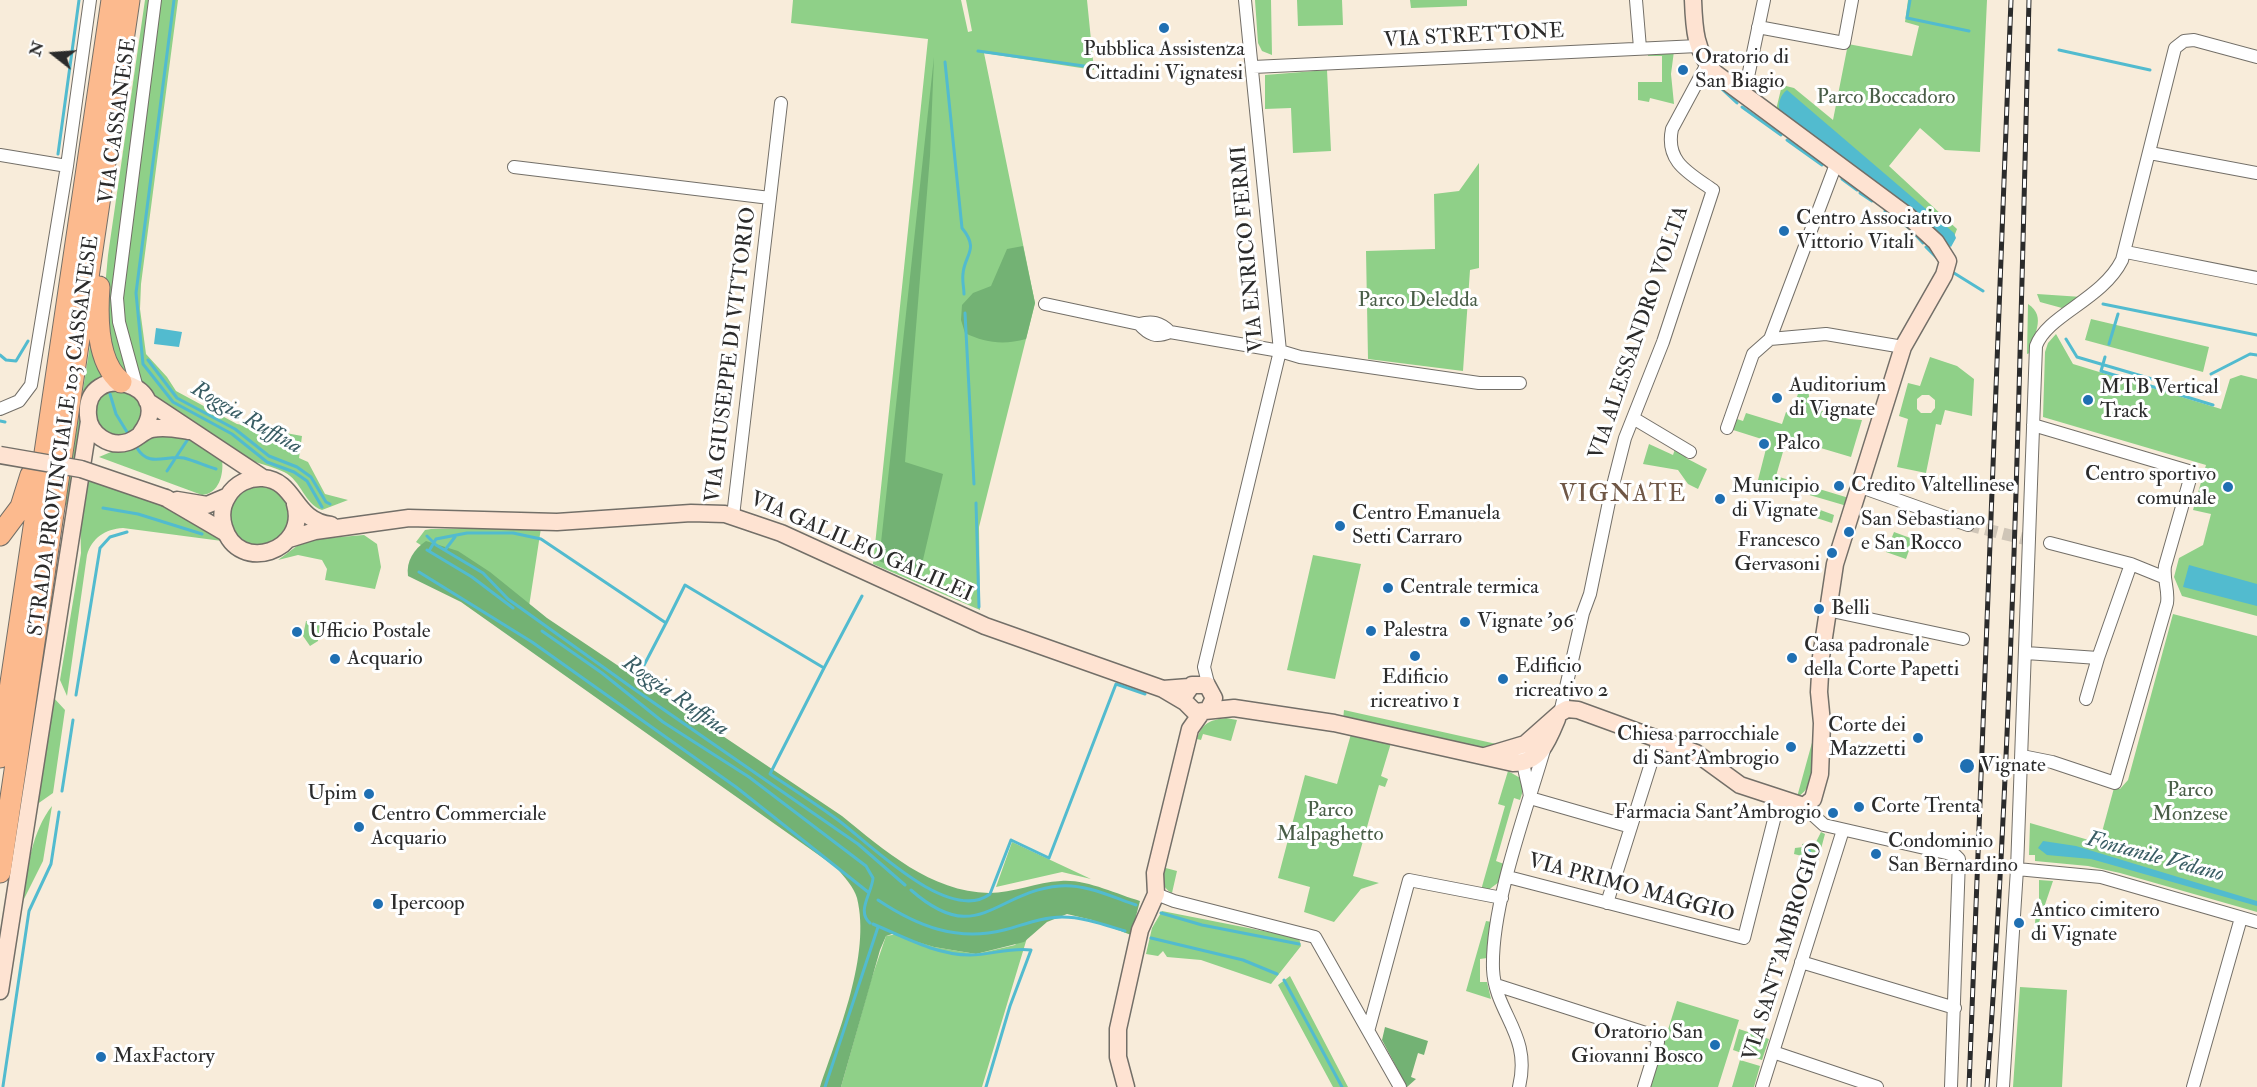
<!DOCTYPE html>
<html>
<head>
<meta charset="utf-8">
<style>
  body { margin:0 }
  #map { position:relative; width:2257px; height:1087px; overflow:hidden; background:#f8ecda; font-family:"IM FELL Double Pica",serif }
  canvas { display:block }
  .north { position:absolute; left:24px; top:24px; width:60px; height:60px; -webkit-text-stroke:4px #fff; paint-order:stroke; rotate:287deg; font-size:16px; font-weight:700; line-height:24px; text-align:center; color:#2b2b2b }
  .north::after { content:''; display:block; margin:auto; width:21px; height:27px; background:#2b2b2b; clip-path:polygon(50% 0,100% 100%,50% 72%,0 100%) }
</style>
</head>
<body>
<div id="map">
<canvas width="2257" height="1087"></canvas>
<div class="north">N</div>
</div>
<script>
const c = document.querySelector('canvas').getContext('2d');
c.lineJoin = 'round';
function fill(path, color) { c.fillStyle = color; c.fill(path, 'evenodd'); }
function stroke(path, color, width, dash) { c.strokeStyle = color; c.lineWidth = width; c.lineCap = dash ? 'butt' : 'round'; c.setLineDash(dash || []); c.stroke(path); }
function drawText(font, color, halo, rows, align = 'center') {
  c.font = font + ' "IM FELL Double Pica",serif'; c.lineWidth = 6; c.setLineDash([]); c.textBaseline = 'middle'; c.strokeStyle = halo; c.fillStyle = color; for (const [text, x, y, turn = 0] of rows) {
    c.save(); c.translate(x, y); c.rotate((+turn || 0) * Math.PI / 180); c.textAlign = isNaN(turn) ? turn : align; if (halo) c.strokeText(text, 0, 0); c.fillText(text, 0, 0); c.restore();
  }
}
const green = new Path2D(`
  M145,0H152L111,294L115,331L128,376L113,362L104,298L108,255Z
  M160,0H178L141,284L140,309L146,354L167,377L176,391L237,424L302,436L299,458L308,462L325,494L348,500L322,510C304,504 302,481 284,472C272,466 258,464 246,458C233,453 164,411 156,403C133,376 123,329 120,295Z
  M793,0H961L968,32L972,31L966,0H1087L1094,70L984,53L1035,303L979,527L980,610L873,564L928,39L791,23Z
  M1255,0H1271L1272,55L1262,51L1258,43Z
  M1297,0H1342L1343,25L1298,26Z
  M1410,0H1467V6L1411,8Z
  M1908,0H1987L1980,152L1945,150L1920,128L1889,166L1957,229L1950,247L1910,212L1775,114L1782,85L1794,88L1833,120L1848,44L1912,56L1919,26L1905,22Z
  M1674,51L1671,74L1674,104L1650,98L1649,102L1638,100V82H1662V56H1648V53Z
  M1327,70L1331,151L1293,153L1291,108L1265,109V75Z
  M1479,163V268L1470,270L1463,371L1368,359L1366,251L1435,249L1434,194L1459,191Z
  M2037,294L2082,297L2062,308L2040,302Z
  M2028,304C2048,317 2032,336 2030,353L2027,354Z
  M2091,319L2209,347L2203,372L2085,340Z
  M94,320L109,376L91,388L68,505L65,504Z
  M2056,334L2073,364L2221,409L2230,379L2241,375L2257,379V616L2182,596L2174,577L2179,558L2203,545L2211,514L2193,510L2206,465L2043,417L2045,352L2048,343Z
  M1930,357L1957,366L1974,379L1972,416L1945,410L1941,425L1936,424L1926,473L1897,467L1908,419L1899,416L1908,383L1920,386ZM1922,395H1929L1935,400V408L1931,413H1921L1917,409V399Z
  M1801,384L1808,386L1810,407L1849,419L1862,420L1851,457L1787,438L1776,476L1849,498L1847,506L1758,480L1768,441L1730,429L1734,418L1743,421L1746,413L1782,424L1786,412L1792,413Z
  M95 413a23 23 0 1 1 46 0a23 23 0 1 1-46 0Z
  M149,436H188L222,460C224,474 219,494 202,495L99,457Z
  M1649,444L1673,455L1676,446L1688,453L1686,458L1707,469L1698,489L1688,484L1678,470L1643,464Z
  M86,477L163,501L216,533L222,541L123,528C105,529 92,538 87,555L67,696L60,680L81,553L80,515Z
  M229 515a30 30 0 1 1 60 0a30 30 0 1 1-60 0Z
  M1804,504L1834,515L1832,523L1801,513Z
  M541,528L528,613L416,542L425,530L431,529Z
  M1894,532L1913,539L1906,559L1886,552Z
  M364,535L377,544L381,567L375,589L325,580L327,569L322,560L298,555L278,560L305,540Z
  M1313,555L1361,564L1335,679L1287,670Z
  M2173,614L2257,636V912L2120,873L2088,866L2035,861V855H2029L2030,823L2099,843L2114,788L2120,789L2128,780Z
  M306,621L320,623L318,641L310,646L303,636Z
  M53,697L65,710L53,793L36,805Z
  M1344,710L1501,745L1500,747L1481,748L1343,720Z
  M1226,718L1237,720L1231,741L1203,734L1201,740L1197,739C1202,723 1210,720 1226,718Z
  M1818,721C1816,742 1819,787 1797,797Z
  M1351,734L1391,743L1381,776L1388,779L1385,787L1379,785L1353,876L1379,883L1361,889L1334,922L1304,912L1310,887L1278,878L1305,775L1337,784Z
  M1508,771L1522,779L1524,787L1520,800L1514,798L1496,861L1504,864L1499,882L1487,891L1481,890L1505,806L1498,804Z
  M52,806L43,861L23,901C27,869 32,831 52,806Z
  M1821,832L1825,834L1818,860L1794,854L1795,848L1803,847L1802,844L1816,842Z
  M1012,842L1091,879L1062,872L996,887Z
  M1162,867L1177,871L1172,893C1161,887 1161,879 1162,867Z
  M2039,880L2053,881L2034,937L2036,910L2039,909Z
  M1162,911L1299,938L1301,946L1271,984L1201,960L1167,957L1163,951L1158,956L1146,954L1152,928Z
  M1486,921L1492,922L1487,958L1480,959V982H1487L1491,999L1466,991Z
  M1030,928L982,1087H841L871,980L886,936L898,934L934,947L976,954L1015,945Z
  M1290,976L1348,1087H1333L1278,985Z
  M2020,987L2067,990L2062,1087H2013Z
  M1677,1001L1739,1020L1718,1087H1650Z
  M1739,1029L1769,1039L1762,1060L1733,1050Z
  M1740,1060L1760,1066L1754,1087H1732Z`);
const forest = new Path2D(`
  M934,57L930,156L905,462L943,474L919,577L879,561Z
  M1023,246L1035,303L1026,339C1004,345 985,343 965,333L961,320L962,305L973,293L991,286L1007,249Z
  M426,541L458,551L490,572L547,618L842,816C884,850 931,892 989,893C1013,893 1037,882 1061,881C1086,879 1116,894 1140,901L1131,935L1092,920L1067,914L1047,922L1024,942L976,954L934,947L892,934L886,936L880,950L841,1087H820C838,1033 871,955 857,898C854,887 844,877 837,868L461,602L408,576C406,561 414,549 426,541Z
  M1385,1027L1428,1041L1424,1055L1418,1053L1411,1077L1416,1079L1407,1087L1382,1040Z`);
const water = new Path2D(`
  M1787,90L1954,233L1956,238L1951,247L1911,211L1780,111C1777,104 1781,94 1787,90Z
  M156,328L182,332L179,347L154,344Z
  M2189,565L2257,584V606L2183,587Z
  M2043,841L2076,846L2257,901V906L2091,859L2047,855L2038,848Z`);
const stream = new Path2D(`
  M174,0L136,293L143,364L173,402L232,434L267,462L294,472L307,481L322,507
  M1910,0L1907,18L1969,31
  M2059,50L2150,70
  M978,51L1091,67
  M945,62L962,228C980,250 964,255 963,274C962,281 964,288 964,294
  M1710,78L1737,103
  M1742,107L1781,135
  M1787,140L1822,165
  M58,154L79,0
  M1842,179L1857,190
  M1860,193L1872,201
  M1885,211L1909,228
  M1913,232L1923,243
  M1926,247L1937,258
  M1954,273L1983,291
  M2103,304L2257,335
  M965,313L974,484
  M2066,339L2077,357L2203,394L2206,386
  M2109,344L2118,314
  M0,355L6,360L16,361L28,341
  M2105,357L2101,371L2213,405
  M148,360L177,398L235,429L269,456L297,467L311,477L326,502L330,504
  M2211,374L2250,354L2257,355
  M110,394L116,414L127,432
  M0,421L5,422
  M137,448C149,468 165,455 184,458C195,461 206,466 216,469
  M167,471L188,439
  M976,503L979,607
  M103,508L138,514L202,534
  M427,536L436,545L483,573L508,599L631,687L858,844L905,885
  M427,550L472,577L513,608
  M445,550L455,537
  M429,551L436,539L467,533H513L541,539L666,623L685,585L824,668L770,774C793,789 816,804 838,820C869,843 949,925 990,894L1011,840L1049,858L1116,684L1145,694
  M419,572L532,642L736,787L868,892
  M542,631L602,673L663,722L749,777L866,866L873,878C872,893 856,911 870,923
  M824,668L862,596
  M641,671L666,623
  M76,695L100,548L110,537L127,532
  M62,791L73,720
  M1807,847L1811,855
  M911,890C978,949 995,891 1060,886C1086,884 1112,897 1136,905
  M878,900C917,926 957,942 1004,930C1023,925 1042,917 1062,917C1084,917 1105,925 1125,931
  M1161,913L1202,925L1299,944
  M873,924C904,937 936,955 970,955C991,955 1010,947 1031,950L1010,1006L986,1087
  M1151,938L1243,960L1277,974
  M1284,980L1342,1087
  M3,1086L29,911L51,864L59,812
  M825,1087L878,927`);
const streetTunnel = new Path2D(`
  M1968,525L2029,540`);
const street = new Path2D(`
  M1636,0L1640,48
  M1758,27L1844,43L1852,0
  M1253,67L1698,46
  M1744,96L1764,0
  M2150,153L2257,173
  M0,155L67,166L31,385L19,401L0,409
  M67,166L90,0
  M514,167L770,198
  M2126,252L2257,278
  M1045,304L1139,324C1152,321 1160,322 1170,332
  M1139,324C1149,335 1156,338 1170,332L1280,351L1300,357L1479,383H1520
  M1770,339L1826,334L1903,347
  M137,388L119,322L117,298L155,0
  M1633,418L1690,452
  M1727,428L1753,354L1770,339L1836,164
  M1861,487L1968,525
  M733,516L781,103
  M2050,543L2131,564L2163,577
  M1827,610L1963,639
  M2026,653L2098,658L2131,564
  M1209,687L1204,667L1280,351L1245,0
  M2086,699L2098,658
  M1560,713L1583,613L1590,594L1610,497L1625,438L1663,342L1713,190C1689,173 1665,162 1672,129L1707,64
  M1523,754C1522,769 1529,783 1530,798
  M2022,756L2052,762L2115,783L2167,603C2169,590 2163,579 2165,566L2192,472L2033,425
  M1530,798L1631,827
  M1810,803L1813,815L1824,825L1955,855L1959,859L1951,1087
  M2017,869L2101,877L2257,922
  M1508,877L1744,938L1779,800
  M1156,894L1174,901L1315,937L1400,1087
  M1607,903L1659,738
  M1801,962L1955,1008
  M1496,985L1655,1036L1658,1042L1644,1087
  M1369,1028L1409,880L1502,898
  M1773,1052L1877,1087
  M1519,1087C1532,1034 1495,1014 1493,969C1491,905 1526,812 1544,750L1541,749
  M1762,1087L1843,830
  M2003,1087L2017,869L2036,346C2047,315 2102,300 2122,260L2175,48L2184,41L2194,40L2257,57
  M2193,1087L2241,918`);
const secondary = new Path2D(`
  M147,401L263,478
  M141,433C178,383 84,359 88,415C89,434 109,448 128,442C137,439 143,431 152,429C165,426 177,429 189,431
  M166,498L226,533
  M177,500L207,505L228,496
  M295,504C309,551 238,575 224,527C221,517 222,505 228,496C235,484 249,477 263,478C297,481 292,520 331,525
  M289,539L315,531L409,518L557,522L691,513L725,514L781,533L985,626L1163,689L1189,687
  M1163,689L1185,702L1195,712L1234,708L1334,723L1513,763C1540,763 1548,741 1557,719
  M1185,695L1192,685H1207L1214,698L1208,710
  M1485,756L1525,744L1560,713L1567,709L1578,710L1696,753L1740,785L1804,806L1813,799L1820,774L1822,723L1819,692L1821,657L1835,564L1903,347L1944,275L1948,261L1936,242L1909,217L1715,73C1695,52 1694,28 1693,0
  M0,991L89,421
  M1126,1087L1118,1057V1029L1140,930L1156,894L1155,873L1190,729L1202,712`);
const highway = new Path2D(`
  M99,287C97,315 96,362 121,382
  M0,535L21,507L31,475
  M0,757L112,0
  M0,872L129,0`);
const rail = new Path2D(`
  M1969,1087L2011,0
  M1987,1087C2013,725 2020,362 2029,0`);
const secondaryBridge = new Path2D(`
  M0,455L81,469L166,498`);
const markers = [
  [1164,28,6,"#1f6fb2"],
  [1683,70,6,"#1f6fb2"],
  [1784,231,6,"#1f6fb2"],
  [1777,398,6,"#1f6fb2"],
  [2088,400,6,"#1f6fb2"],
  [1764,444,6,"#1f6fb2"],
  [1839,486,6,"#1f6fb2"],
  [2228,487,6,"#1f6fb2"],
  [1720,499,6,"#1f6fb2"],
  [1340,526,6,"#1f6fb2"],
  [1849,532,6,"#1f6fb2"],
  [1832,553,6,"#1f6fb2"],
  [1388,588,6,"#1f6fb2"],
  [1819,609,6,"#1f6fb2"],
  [1465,622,6,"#1f6fb2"],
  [1371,631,6,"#1f6fb2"],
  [297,632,6,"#1f6fb2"],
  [1415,656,6,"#1f6fb2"],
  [1792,658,6,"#1f6fb2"],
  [335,659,6,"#1f6fb2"],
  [1503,679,6,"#1f6fb2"],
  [1918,738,6,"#1f6fb2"],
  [1791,747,6,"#1f6fb2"],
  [1967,766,8,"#1f6fb2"],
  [369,794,6,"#1f6fb2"],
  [1859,807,6,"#1f6fb2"],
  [1833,813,6,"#1f6fb2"],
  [359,827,6,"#1f6fb2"],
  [1876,854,6,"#1f6fb2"],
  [378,904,6,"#1f6fb2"],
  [2019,923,6,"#1f6fb2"],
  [1715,1045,6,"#1f6fb2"],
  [101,1057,6,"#1f6fb2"]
];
const streetNames = [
  ["VIA STRETTONE",1474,37,-3],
  ["VIA CASSANESE",119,121,-82],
  ["VIA ENRICO FERMI",1249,249,-95],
  ["VIA ALESSANDRO VOLTA",1640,333,-71],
  ["VIA GIUSEPPE DI VITTORIO",732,355,-83],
  ["STRADA PROVINCIALE 103 CASSANESE",65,436,-82],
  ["VIA GALILEO GALILEI",861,548,24],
  ["VIA PRIMO MAGGIO",1631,889,15],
  ["VIA SANT'AMBROGIO",1784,952,-73]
];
const poiNames = [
  ["Pubblica Assistenza",1164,50,"center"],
  ["Cittadini Vignatesi",1164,74,"center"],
  ["Oratorio di",1695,58],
  ["San Biagio",1695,82],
  ["Centro Associativo",1796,219],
  ["Vittorio Vitali",1796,243],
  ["Auditorium",1789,386],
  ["di Vignate",1789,410],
  ["MTB Vertical",2100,388],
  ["Track",2100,412],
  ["Palco",1776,444],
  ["Centro sportivo",2216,475,"right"],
  ["comunale",2216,499,"right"],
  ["Credito Valtellinese",1851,486],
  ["Municipio",1732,487],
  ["di Vignate",1732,511],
  ["Centro Emanuela",1352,514],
  ["Setti Carraro",1352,538],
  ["San Sebastiano",1861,520],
  ["e San Rocco",1861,544],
  ["Francesco",1820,541,"right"],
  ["Gervasoni",1820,565,"right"],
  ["Centrale termica",1400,588],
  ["Belli",1831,609],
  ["Vignate ’96",1477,622],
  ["Palestra",1383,631],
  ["Ufficio Postale",309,632],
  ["Casa padronale",1804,646],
  ["della Corte Papetti",1804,670],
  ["Acquario",347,659],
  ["Edificio",1515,667],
  ["ricreativo 2",1515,691],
  ["Edificio",1415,678,"center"],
  ["ricreativo 1",1415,702,"center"],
  ["Corte dei",1906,726,"right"],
  ["Mazzetti",1906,750,"right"],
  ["Chiesa parrocchiale",1779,735,"right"],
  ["di Sant'Ambrogio",1779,759,"right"],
  ["Vignate",1980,766],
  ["Upim",357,794,"right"],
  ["Corte Trenta",1871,807],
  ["Farmacia Sant'Ambrogio",1821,813,"right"],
  ["Centro Commerciale",371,815],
  ["Acquario",371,839],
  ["Condominio",1888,842],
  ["San Bernardino",1888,866],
  ["Ipercoop",390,904],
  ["Antico cimitero",2031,911],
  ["di Vignate",2031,935],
  ["Oratorio San",1703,1033,"right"],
  ["Giovanni Bosco",1703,1057,"right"],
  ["MaxFactory",113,1057]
];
const parkNames = [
  ["Parco Boccadoro",1886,98],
  ["Parco Deledda",1418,301],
  ["Parco",2190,791],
  ["Monzese",2190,815],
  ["Parco",1330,811],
  ["Malpaghetto",1330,835]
];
const waterNames = [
  ["Roggia Ruffina",246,419,30],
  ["Roggia Ruffina",675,697,35],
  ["Fontanile Vedano",2155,858,15]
];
const quarterNames = [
  ["VIGNATE",1623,496]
];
fill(green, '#8fd088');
fill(forest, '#73b274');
fill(water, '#52bbcf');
stroke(stream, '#52bbcf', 3);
stroke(streetTunnel, '#cfc5b7', 12, [12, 6]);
stroke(street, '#736f68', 14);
stroke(secondary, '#736f68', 19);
stroke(highway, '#736f68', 23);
stroke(street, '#fff', 12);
stroke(secondary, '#fee3d2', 16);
stroke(highway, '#fcba8e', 21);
stroke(rail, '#2b2b2b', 5);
stroke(rail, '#fff', 3, [9]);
stroke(secondaryBridge, '#736f68', 19, []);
stroke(secondaryBridge, '#fee3d2', 16);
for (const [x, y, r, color] of markers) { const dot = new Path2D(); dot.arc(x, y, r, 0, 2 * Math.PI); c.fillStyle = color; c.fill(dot); stroke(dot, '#fff', 2); }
drawText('21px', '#2b2b2b', '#fff', streetNames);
drawText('21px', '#2b2b2b', '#fff', poiNames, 'left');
drawText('21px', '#495d47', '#fff', parkNames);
drawText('italic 22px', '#395d64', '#fff', waterNames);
c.letterSpacing = '1.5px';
drawText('24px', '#6f5746', '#fff', quarterNames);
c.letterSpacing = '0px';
</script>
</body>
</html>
